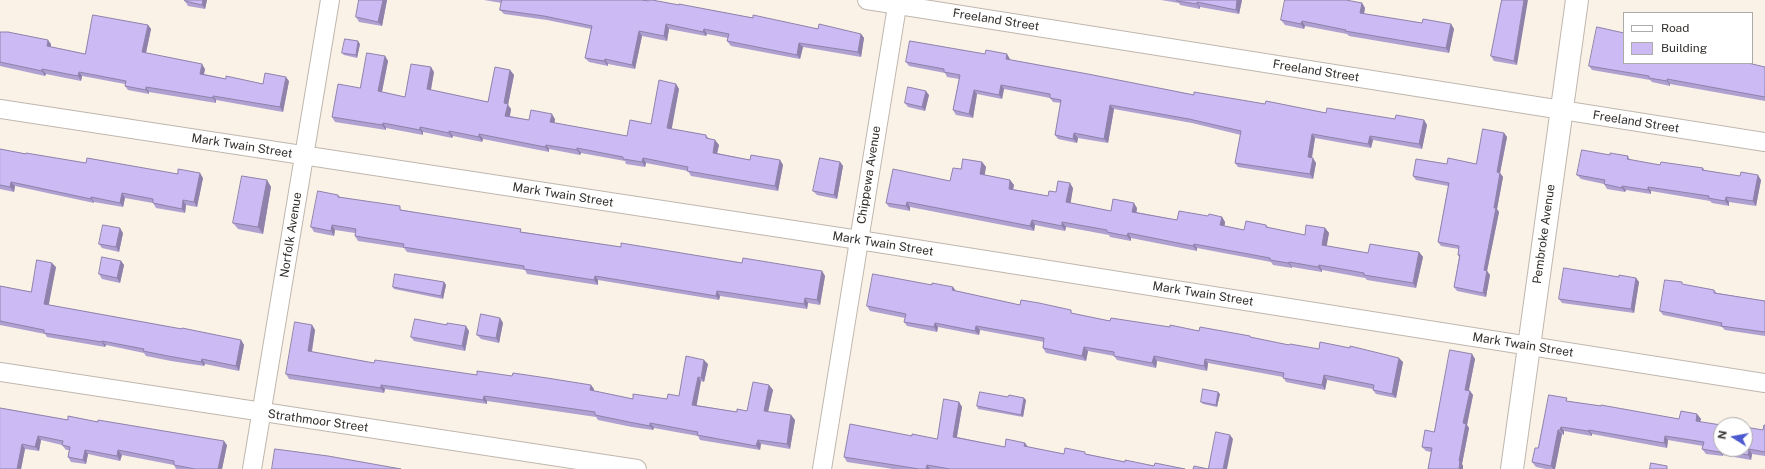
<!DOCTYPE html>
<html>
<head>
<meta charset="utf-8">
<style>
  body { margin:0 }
  #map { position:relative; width:1765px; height:469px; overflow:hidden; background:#faf1e7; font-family:"Public Sans",sans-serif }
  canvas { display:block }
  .legend { position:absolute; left:1623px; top:12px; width:130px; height:52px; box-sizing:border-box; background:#fff; border:1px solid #adabaa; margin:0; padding:5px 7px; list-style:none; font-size:12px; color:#322e2b }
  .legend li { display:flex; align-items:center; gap:8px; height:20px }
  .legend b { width:20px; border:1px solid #adabaa }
  .north { position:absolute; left:1713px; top:417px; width:40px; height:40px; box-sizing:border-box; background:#fff; border:1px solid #adabaa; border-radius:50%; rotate:281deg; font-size:11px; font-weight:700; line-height:16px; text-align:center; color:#322e2b }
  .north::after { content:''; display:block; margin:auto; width:14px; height:18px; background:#4c5acf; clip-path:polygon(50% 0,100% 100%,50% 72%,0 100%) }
</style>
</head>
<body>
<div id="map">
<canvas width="1765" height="469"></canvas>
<ul class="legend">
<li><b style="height:5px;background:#fff"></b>Road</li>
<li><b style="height:11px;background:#cbbaf4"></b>Building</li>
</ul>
<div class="north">N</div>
</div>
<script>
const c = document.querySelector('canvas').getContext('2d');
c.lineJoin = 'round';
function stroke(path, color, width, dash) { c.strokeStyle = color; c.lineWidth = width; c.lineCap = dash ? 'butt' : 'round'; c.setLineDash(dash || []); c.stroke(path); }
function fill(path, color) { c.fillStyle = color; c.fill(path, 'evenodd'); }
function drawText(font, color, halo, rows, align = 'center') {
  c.font = font + ' "Public Sans",sans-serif'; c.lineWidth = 4; c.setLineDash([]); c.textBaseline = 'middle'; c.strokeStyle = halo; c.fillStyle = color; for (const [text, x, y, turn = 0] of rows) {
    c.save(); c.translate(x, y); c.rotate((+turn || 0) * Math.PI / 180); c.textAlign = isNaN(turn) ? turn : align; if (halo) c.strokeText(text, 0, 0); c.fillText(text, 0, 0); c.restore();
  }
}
const street = new Path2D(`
  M867,0L1765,142
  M0,109L859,240L1765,383
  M0,372L637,469
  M252,469L330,0
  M822,469L898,0`);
const secondary = new Path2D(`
  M1512,469L1577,0`);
const wall = new Path2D(`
  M207,0L205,9L188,6L185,1Z
  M359,0H387L382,26L359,22L356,17Z
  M484,0H642L679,5L818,29L861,34L864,38L861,57L803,47L800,59L731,46L727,41L728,38L707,34L706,36L669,29L667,41L642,36L635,69L608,64V66L589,62L585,58L591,29L547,20L504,14L500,10L502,3Z
  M1161,0H1242L1239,14L1200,7V9L1180,5L1179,3Z
  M1502,0L1517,65L1494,61L1491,56Z
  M1362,3L1365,8L1364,14L1422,23L1451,24L1454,29L1449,53L1349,36L1347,34L1305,26L1304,29L1285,25L1281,20Z
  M148,25L151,29L146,53L205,69L204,74L226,79L263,84L289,81L283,112L216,100V103L149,92V94L128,90L125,86V84L82,76L81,81L46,74L45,76L0,66V32L51,44V47L85,54Z
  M360,44L357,58L344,55L342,53Z
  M385,56L388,61L382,92L405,97L434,72L431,90L488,102L510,70L514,75L508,105L511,109L510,116L529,120L555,119L554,123L627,136L651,124L676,84L679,89L671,129L706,135L709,139L715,140L719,145L717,153L750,160H780L783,165L778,191L691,176L688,171L646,163L645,167L626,164L625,161L581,153L580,155L549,149V152L483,139L482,142L453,136L452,138L423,132V135L386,128V130L335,122L332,117L360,88Z
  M1010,59V60L1194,95L1326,113L1395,119L1424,120L1427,125L1422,149L1373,140L1371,148L1315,138L1312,158L1316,163L1313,179L1238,167L1235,163L1241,135L1192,123L1114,109L1108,143L1078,138L1077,143L1058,139L1055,135L1061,103L1053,102L1050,98L1004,89L1002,99L977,94L973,118L956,115L953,110L959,79L947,77L945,73L909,66L906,62Z
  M1624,63L1765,67V101L1670,84V86L1652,82L1650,80L1592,70L1589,66Z
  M929,95L925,111L908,107L905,103Z
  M1504,133L1507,137L1500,173L1503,177L1497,209L1499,212L1487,271L1490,275L1486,297L1457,291L1454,287L1459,257L1458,255L1459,249L1441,246L1438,242L1448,186L1416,180L1413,176L1447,164H1476Z
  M0,149L26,154L86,163L178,174L203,178L197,207L186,205L185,213L156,208L153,203L125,198L123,207L94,202V203L15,186L14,192L0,189Z
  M1628,156L1630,160L1660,165L1703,168L1705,171L1761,180L1756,206L1729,202V206L1712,203L1710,201L1651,191V194L1626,190L1625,192L1607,189L1604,184L1581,179L1577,175Z
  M840,162L843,166L837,199L817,195L813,191Z
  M982,162L986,167L984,175L1010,180L1014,185L1013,189L1048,196L1056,192L1073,188L1070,203L1111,211L1137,208L1136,212L1177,220L1208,216L1222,217L1225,222L1224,226L1244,230L1266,225L1269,228L1305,235L1325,228L1329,233L1326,246L1368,253L1419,252L1423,257L1416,288L1367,280L1365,278L1322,270V272L1292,267V268L1273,265L1271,262L1197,248V251L1131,238V241L1110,237L1109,235L1066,227L1065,231L1035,225L1034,231L910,207V211L889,207L886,203L950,181L961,169Z
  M267,180L271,187L263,234L238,229L233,223Z
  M338,195L340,197L403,210L523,232L621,247L742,263L822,271L825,276L820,305L808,303L807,309L720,296L719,300L598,280V285L527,274L525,270L407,252L404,248L358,241L355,236V233L335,230L334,236L314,232L311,227Z
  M123,233L119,252L102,248L99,244Z
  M121,261L124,265L120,283L102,279L99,274Z
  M56,267L48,305L241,340L244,345L239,371L205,364L204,366L171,361L146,356L144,353L106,345L105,347L47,337L45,334L0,325V286L31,292Z
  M1619,277L1636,278L1639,282L1634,313L1562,303L1559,299Z
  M444,282L446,285L443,299L394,289L393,287Z
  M932,285L956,291L1020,305L1074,314L1110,321L1250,336L1251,338L1289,345L1403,362L1396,398L1376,394L1373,390V389L1327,380L1325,390L1286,382L1283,377L1208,363L1207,371L1157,361L1156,368L1117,360L1114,356L1088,351L1086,361L1046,353L1043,348L1044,342L980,330L979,335L938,327L937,332L907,326L904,322L905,318L870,311L867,306Z
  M1684,285L1714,290L1717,293L1765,301V336L1725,330L1722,327L1663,315L1660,311Z
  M500,318L503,323L499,343L481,339L477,335Z
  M312,325L315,330L312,352L374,363L477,375L594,389V391L633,399H667L679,396L708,364L704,382L701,381L696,405L737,412L747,411L769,385L773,390L768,412L791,415L795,420L790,449L761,444L760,450L700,440L698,436L654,428L653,430L632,427L598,420L596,417L487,401V404L385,389L384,393L289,379L286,374Z
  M469,331L465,351L414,341L411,337Z
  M1472,354L1475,359L1469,390L1473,395L1467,425L1469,428L1462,464L1463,466V469H1428L1431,452L1426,451L1422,447L1434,432Z
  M1220,394L1217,407L1203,404L1201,402Z
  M1008,397L1026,400L1023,417L978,409L977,406Z
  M1568,401L1679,419L1697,414L1701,419L1700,421L1721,449L1763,430L1765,425V456L1752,454L1751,460L1723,455V456L1706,454L1702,449L1703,446L1668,440L1667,448L1592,434V436L1564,431V435L1562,434L1555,469H1546L1536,467L1532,462Z
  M959,402L962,407L957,437L1005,447L1025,443L1028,447L1064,454H1087L1125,462L1185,469H893L847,462L844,457L912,436L937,439Z
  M0,408L68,420L98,422L227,445L222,469H176L174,465L122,455L120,461L88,454L86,464L71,462L68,457L69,450H66L62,445L41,440L39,451L25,449L21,469H0Z`);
const shadedWall = new Path2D(`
  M203,0H207L205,9L202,5Z
  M383,0H387L382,26L378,22Z
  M1237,0H1242L1239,14L1236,10Z
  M1524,0H1528L1517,65L1514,61Z
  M1197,2L1200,7V9L1197,4Z
  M1362,3L1365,8L1363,18L1360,13Z
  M1302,21L1305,26L1304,29L1301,24Z
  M666,24L669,29L667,41L664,36Z
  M1451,24L1454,29L1449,53L1446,48Z
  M148,25L151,29L145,57L142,52Z
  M704,29L707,34L706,36L703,32Z
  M639,31L642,36L635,69L632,65Z
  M861,34L864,38L861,57L858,52Z
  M48,40L51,44L50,51L47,46Z
  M358,41L360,44L357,58L356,55Z
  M799,43L803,47L800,59L797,55Z
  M1007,54L1010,59L1009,64L1006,59Z
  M385,56L388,61L381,96L378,91Z
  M605,59L608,64V66L604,61Z
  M202,64L205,69L203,78L200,74Z
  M431,67L434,72L430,94L427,89Z
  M42,69L46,74L45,76L42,71Z
  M510,70L514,75L508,105L511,109L509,120L505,116L504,103Z
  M79,72L82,76L81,81L78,76Z
  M286,77L289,81L283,112L280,107Z
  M1667,79L1670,84V86L1667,81Z
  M676,84L679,89L671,133L667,128Z
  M1001,85L1004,89L1002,99L999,95Z
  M146,87L149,92V94L146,90Z
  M974,90L977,94L973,118L969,114Z
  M926,91L929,95L925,111L922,107Z
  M213,96L216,100V103L213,98Z
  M1110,105L1114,109L1108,143L1104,139Z
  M552,114L555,119L554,127L550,122Z
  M1424,120L1427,125L1422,149L1419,144Z
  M383,123L386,128V130L382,125Z
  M420,127L423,132V135L420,130Z
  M449,131L453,136L452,138L449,133Z
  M1074,133L1078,138L1077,143L1073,139Z
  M1504,133L1507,137L1500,173L1503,177L1497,209L1499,212L1487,271L1490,275L1486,297L1483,293L1484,270L1494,208L1497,172Z
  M479,134L483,139L482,142L479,137Z
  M1312,134L1315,138L1311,162L1308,157Z
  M1370,136L1373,140L1371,148L1368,144Z
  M715,140L719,145L716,158L713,153Z
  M546,145L549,149V152L545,147Z
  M577,148L581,153L580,155L577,150Z
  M643,158L646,163L645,167L642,162Z
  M1313,158L1316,163L1313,179L1310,174Z
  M780,160L783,165L778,191L775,186Z
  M840,162L843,166L837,199L834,195Z
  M982,162L986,167L984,179L980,174Z
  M200,173L203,178L197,207L194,202Z
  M1758,175L1761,180L1756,206L1753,201Z
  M267,180L271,187L263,234L258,227Z
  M1010,180L1014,185L1012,194L1009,189Z
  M11,182L15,186L14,192L10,187Z
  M1070,183L1073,188L1070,207L1066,202Z
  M1622,186L1626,190L1625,192L1622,188Z
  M1648,187L1651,191V194L1648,190Z
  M122,193L125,198L123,207L120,203Z
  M91,197L94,202V203L91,199Z
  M1726,197L1729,202V206L1725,201Z
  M183,200L186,205L185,213L182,209Z
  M907,202L910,207V211L906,206Z
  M1134,203L1137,208L1136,217L1132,212Z
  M1222,217L1225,222L1224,230L1220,225Z
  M1032,220L1035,225L1034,231L1030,226Z
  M1062,222L1066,227L1065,231L1062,226Z
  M332,225L335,230L334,236L331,231Z
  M120,228L123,233L119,252L116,247Z
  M1325,228L1329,233L1326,250L1322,245Z
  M1128,233L1131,238V241L1127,236Z
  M1194,244L1197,248V251L1193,246Z
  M1419,252L1423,257L1416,288L1413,283Z
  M121,261L124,265L120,283L117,278Z
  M1289,262L1292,267V268L1288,263Z
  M52,263L56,267L48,309L44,304Z
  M1319,265L1322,270V272L1318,267Z
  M822,271L825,276L820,305L817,300Z
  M595,276L598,280V285L594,280Z
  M1636,278L1639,282L1634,313L1631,309Z
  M444,282L446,285L443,299L441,296Z
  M953,287L956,291L952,290Z
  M717,291L720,296L719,300L716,296Z
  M805,298L808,303L807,309L804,304Z
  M500,318L503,323L499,343L496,338Z
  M935,323L938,327L937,332L934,327Z
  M312,325L315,330L311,355L308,351Z
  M466,326L469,331L465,351L462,346Z
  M976,326L980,330L979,335L975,331Z
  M241,340L244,345L239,371L236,366Z
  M102,341L106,345L105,347L102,342Z
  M1084,347L1088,351L1086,361L1082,356Z
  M1472,354L1475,359L1468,394L1465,390Z
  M1154,356L1157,361L1156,368L1152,363Z
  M1399,358L1403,362L1396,398L1392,394Z
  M202,359L205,364L204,366L201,362Z
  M1205,359L1208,363L1207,371L1204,366Z
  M704,360L708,364L704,382L701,378Z
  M1324,375L1327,380L1325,390L1322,385Z
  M698,377L701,381L696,409L692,405Z
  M381,385L385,389L384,393L381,388Z
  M591,385L594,389L593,395L590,390Z
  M769,385L773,390L767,416L764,411Z
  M1470,391L1473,395L1467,425L1469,428L1462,464L1463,466V469H1459V461L1463,423Z
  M1218,392L1220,394L1217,407L1216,405Z
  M484,396L487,401V404L483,400Z
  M1024,398L1026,400L1023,417L1021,415Z
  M959,402L962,407L956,441L953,437Z
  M1697,414L1701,419L1699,425L1696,421Z
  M791,415L795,420L790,449L787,444Z
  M650,423L654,428L653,430L650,426Z
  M1561,427L1564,431V435L1560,430Z
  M1558,430L1562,434L1555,469H1553L1551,466Z
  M1589,430L1592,434V436L1588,431Z
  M1230,435L1233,439L1227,469H1223Z
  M38,436L41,440L39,451L35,447Z
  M1665,436L1668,440L1667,448L1664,443Z
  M758,440L761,444L760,450L756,446Z
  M224,441L227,445L222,469H218Z
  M1025,443L1028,447L1024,446Z
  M22,444L25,449L21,469H17Z
  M1749,449L1752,454L1751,460L1748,455Z
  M85,450L88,454L86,464L83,460Z
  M118,450L122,455L120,461L117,456Z
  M1720,450L1723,455V456L1719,452Z
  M927,465L930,469H926Z`);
const building = new Path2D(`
  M185,0H203L202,5L185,1Z
  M359,0H383L378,22L356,17Z
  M502,0H642L649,1L650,0H652L679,5V4L753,18V15L818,29L819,24L861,34L858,52L799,43L797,55L727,41L729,34L704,29L703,32L666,24L664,36L639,31L632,65L605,59L604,61L585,58L592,26L544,16L500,10Z
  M1177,0H1237L1236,10L1197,2V4L1177,1Z
  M1285,0H1346L1362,3L1360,13L1422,23L1423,19L1451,24L1446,48L1345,31L1346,30L1302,21L1301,24L1281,20Z
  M1502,0H1524L1514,61L1491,56Z
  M93,15L148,25L142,52L202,64L200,74L226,79V76L263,84L265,73L286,77L280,107L213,96V98L146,87V90L125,86L126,81L79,72L78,76L42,69V71L0,62V32H8L48,40L47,46L85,54Z
  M1597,27L1624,33V63H1748L1765,67V97L1667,79V81L1649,78V76L1589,66Z
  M345,39L358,41L356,55L342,53Z
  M910,41L985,54L986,50L1007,54L1006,59L1088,74L1194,95V92L1265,104L1266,101L1326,113L1327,108L1395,119L1396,115L1424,120L1419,144L1370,136L1368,144L1312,134L1308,157L1313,158L1310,174L1235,163L1241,131L1189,119L1110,105L1104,139L1074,133L1073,139L1055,135L1061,100L1050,98V94L1001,85L999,95L974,90L969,114L953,110L960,75L944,72V69L906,62Z
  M367,53L385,56L378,91L405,97L411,64L431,67L427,89L488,102L495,67L510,70L504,103L508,104L505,116L529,120L531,110L552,114L550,122L627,136L630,120L651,124L659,80L676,84L667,128L706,135V138L715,140L713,153L750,160L751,155L780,160L775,186L687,171L688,167L643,158L642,162L623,159V157L577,148V150L546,145L545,147L479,134V137L449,131V133L420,127V130L383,123L382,125L332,117L338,84L360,88Z
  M908,87L926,91L922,107L905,103Z
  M1483,129L1504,133L1497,172L1500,173L1494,208H1496L1484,270L1487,271L1483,293L1454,287L1460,255H1458L1459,246L1438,242L1449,183L1413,176L1416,159L1447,164L1448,158L1476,164Z
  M0,149L26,154V153L86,163L87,158L178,174V169L200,173L194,202L183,200L182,209L153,203V199L122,193L120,203L91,197V199L11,182L10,187L0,185Z
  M1582,150L1610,155V153L1628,156L1627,159L1660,165L1661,162L1703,168L1702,170L1740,176L1741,172L1758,175L1753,201L1726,197L1725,201L1708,198L1709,196L1648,187V190L1622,186V188L1604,184L1605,180L1577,175Z
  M820,158L840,162L834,195L813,191Z
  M963,159L982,162L980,174L1010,180L1009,189L1048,196L1049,191L1056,192L1058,181L1070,183L1066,202L1111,211L1113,199L1134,203L1132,212L1177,220L1179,211L1208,216L1209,214L1222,217L1220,225L1244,230L1246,221L1266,225V227L1305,235L1306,225L1325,228L1322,245L1368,253L1370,244L1419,252L1413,283L1364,275V273L1319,265L1318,267L1289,262L1288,263L1270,260V258L1194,244L1193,246L1128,233L1127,236L1107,232V230L1062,222V226L1032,220L1030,226L907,202L906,206L886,203L893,169L950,181L953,168L961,169Z
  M242,176L267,180L258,227L233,223Z
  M318,191L338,195V197L400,206V210L521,229L520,232L621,247V243L742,263L743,258L822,271L817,300L805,298L804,304L717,291L716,296L595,276L594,280L524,269V266L403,247L404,244L355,236L356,229L332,225L331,231L311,227Z
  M103,225L120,228L116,247L99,244Z
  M102,257L121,261L117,278L99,274Z
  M37,260L52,263L44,304L182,329V328L241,340L236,366L202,359L201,362L168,356L143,351L144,349L102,341V342L44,333V330L0,321V286L31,292Z
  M1564,268L1619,277V275L1636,278L1631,309L1559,299Z
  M395,274L444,282L441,296L393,287Z
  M873,274L932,285V283L953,287L952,290L1020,305L1021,300L1039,303L1071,310V313L1110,321L1111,318L1170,327V325L1199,331L1200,327L1250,336V337L1289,345L1290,344L1319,349L1320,342L1350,348V346L1399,358L1392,394L1373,390L1374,385L1324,375L1322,385L1283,378L1284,373L1205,359L1204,366L1154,356L1152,363L1114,356V352L1084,347L1082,356L1043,348L1044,338L976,326L975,331L935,323L934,327L904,322L906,314L867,306Z
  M1665,280L1682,282V284L1714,290V293L1765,301V332L1721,326L1722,323L1660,311Z
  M481,314L500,318L496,338L477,335Z
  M415,319L447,325V323L466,326L462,346L411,337Z
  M295,322L312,325L308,351L374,363L375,360L477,375V371L512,376L513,373L547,378L591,385L590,390L633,399V394L667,399L668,394L679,396L686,356L704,360L701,378L698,377L692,405L737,412V409L747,411L753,382L769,385L764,411L791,415L787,444L758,440L756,446L697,435L698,432L650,423V426L629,422L595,415V412L484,396L483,400L381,385V388L286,374Z
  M1450,350L1472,354L1465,390L1470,391L1463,423L1466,424L1459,461H1460L1459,469H1428L1432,448L1422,447L1425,430L1434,432Z
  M1203,389L1218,392L1216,405L1201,402Z
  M980,392L1008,397L1009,395L1024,398L1021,415L977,406Z
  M1549,395L1567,398L1566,401L1601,406V405L1679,419L1681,411L1697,414L1696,421L1721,425V449H1745V427L1763,430L1764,425H1765V452L1749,449L1748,455L1720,450L1719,452L1702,449L1704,442L1665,436L1664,443L1589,430L1588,431L1561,427L1560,430H1558L1551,466L1532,462L1535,448H1538Z
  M944,399L959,402L953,437L1005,447L1006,439L1025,443L1024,446L1064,454L1065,448L1085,452V454L1125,462V460L1154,466L1155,463L1185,469H950L927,465L926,469H919L844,457L850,424L912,436V434L937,439Z
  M0,408L68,420V416L98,422V420L224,441L218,469H195L174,465V461L118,450L117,456L85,450L83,460L68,457L70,447L62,445L63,441L38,436L35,447L22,444L17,469H0Z
  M1216,432L1230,435L1223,469H1193L1194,466L1208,469Z
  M275,449L328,456L401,469H272Z
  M1651,463L1667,466V469H1650Z`);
const streetNames = [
  ["Freeland Street",996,20,9],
  ["Freeland Street",1316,71,9],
  ["Freeland Street",1636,122,9],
  ["Mark Twain Street",242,146,9],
  ["Chippewa Avenue",869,175,-81],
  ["Mark Twain Street",563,195,9],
  ["Pembroke Avenue",1544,234,-82],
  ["Norfolk Avenue",291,235,-81],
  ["Mark Twain Street",883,244,9],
  ["Mark Twain Street",1203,294,9],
  ["Mark Twain Street",1523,345,9],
  ["Strathmoor Street",318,421,8]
];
stroke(street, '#bfb7ae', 20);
stroke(secondary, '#bfb7ae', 24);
stroke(street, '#fff', 18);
stroke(secondary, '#fff', 22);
fill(wall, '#afa0d2');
fill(shadedWall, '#8e82ab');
fill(building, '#cbbaf4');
stroke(building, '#8e82ab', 1);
drawText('12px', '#322e2b', '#fff', streetNames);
</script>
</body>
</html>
